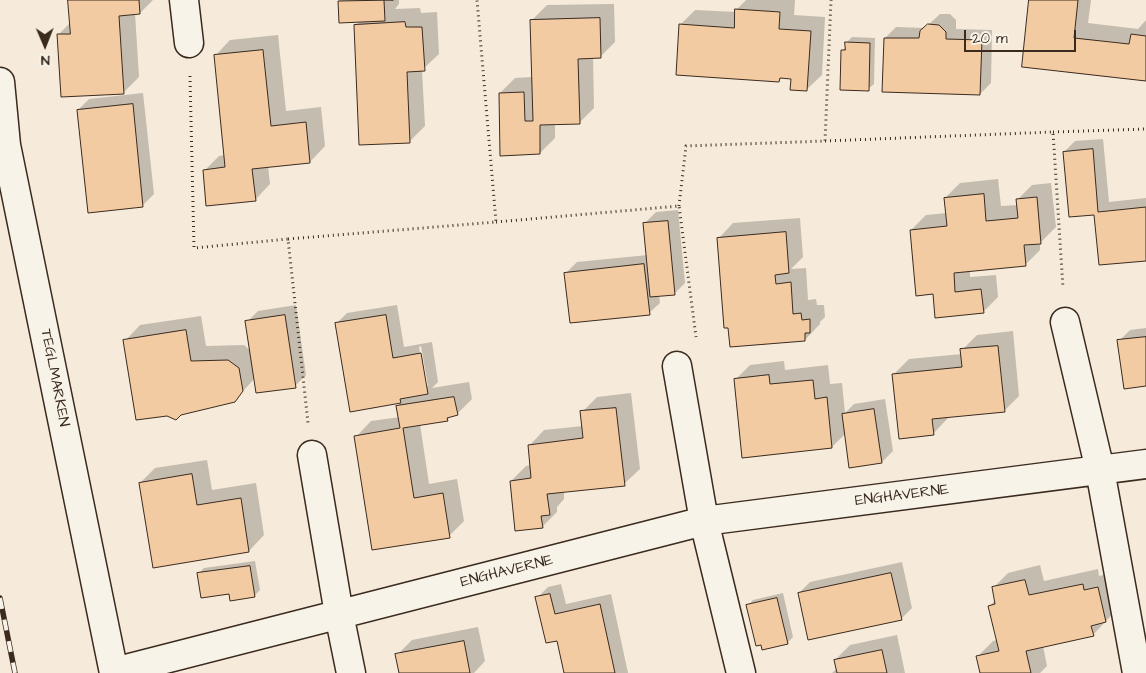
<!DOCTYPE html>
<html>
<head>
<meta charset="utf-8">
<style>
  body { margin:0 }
  #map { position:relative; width:1146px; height:673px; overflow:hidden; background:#f6ebda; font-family:"Architects Daughter",sans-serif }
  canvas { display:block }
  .north { position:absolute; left:20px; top:20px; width:50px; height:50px; -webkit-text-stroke:4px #f7f3e8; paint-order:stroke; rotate:179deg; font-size:14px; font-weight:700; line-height:20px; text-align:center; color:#3b2a1e }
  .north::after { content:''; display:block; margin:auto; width:18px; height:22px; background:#3b2a1e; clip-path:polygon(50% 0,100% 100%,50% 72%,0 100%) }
  .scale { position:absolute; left:964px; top:30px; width:112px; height:22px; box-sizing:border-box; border:2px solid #3b2a1e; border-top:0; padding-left:6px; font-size:15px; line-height:18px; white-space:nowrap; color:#3b2a1e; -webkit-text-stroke:4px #f7f3e8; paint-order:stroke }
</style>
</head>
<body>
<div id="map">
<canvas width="1146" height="673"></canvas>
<div class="north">N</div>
<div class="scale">20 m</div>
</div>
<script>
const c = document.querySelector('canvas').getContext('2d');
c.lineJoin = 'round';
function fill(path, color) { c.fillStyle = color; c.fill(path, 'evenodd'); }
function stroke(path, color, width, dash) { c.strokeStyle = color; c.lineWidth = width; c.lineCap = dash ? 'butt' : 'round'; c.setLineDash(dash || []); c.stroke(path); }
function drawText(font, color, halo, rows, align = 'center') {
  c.font = font + ' "Architects Daughter",sans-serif'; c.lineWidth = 4; c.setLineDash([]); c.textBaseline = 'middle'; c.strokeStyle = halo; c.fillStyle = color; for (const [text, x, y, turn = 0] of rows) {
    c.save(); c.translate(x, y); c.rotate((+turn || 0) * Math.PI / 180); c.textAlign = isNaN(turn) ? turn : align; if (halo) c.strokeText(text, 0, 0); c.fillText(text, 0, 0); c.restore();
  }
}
const shadow = new Path2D(`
  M69,0H153L140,13H135L139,77L124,92L58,35L71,22Z
  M340,0H399V4L395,9L420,8L421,13L437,12L439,54L422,70L425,126L409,142L355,25L360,21L339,1Z
  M746,0H795L794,15L825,17L822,75L806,90L792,78L782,77L779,80L680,25L695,10L736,12V10Z
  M1030,0H1091L1088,23L1138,29L1146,20V80L1023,66Z
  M614,4L615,42L600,57H593L594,108L579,123L555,124V138L540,153L500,93L515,78L533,77L532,20L547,5Z
  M940,14H950L956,20V29L992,30L991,83L980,94L885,38L896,27L925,28Z
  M278,35L286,111L321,107L325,146L310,162L268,166L270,184L255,200L204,171L219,156L225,155L215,56L230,40Z
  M852,37L875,38L874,84L868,89L842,51L846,47V43Z
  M143,93L154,194L143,205L78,110L89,99Z
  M1103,139L1109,202L1146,198V259L1095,214L1064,152L1075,141Z
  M998,179L1001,206L1018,205L1017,200L1032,185L1051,183L1056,227L1040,243V250L1025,265L970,270V277L996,275L998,297L983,312L934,293L911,230L926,215L947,213L945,198L960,183Z
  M678,210L685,283L674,294L659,295L660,303L649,313L566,273L577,262L648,255L645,223L656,212Z
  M800,218L803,257L791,269L806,268L808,300L816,299L817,305H824L825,317L820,322V324L805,340L718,239L733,223Z
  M296,305L306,375L295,386L255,378L234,401L125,341L140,325L201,316L206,346L244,345L251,351L247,322L258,311Z
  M397,305L404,347L432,342L438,382L432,388L469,382L472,399L457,414L452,415L447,420L420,424L429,484L457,479L464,521L449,536L356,437L371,421L400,417L398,406L402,402L351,410L336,324L347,313ZM421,346L428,386H425L419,347Z
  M1146,328V385L1119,341L1130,330Z
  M1013,331L1019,396L1004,411L948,416V418L933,434L894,374L909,359L962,354V350L977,335Z
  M784,361L785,370L828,365L830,384L842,383L845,413L854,404L885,399L893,451L882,462L846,433L832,447L735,380L750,365Z
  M631,393L640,469L624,484L564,491V499L557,507V512L542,527L511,481L526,466L531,465L529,446L544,430L583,426L582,412L597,397Z
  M207,460L212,490L256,483L264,535L249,551L154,567L140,483L155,468Z
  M255,561L260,590L254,596L230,592L199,573L204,568Z
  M902,562L912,608L901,619L799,593L810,582Z
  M1040,565L1044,581L1098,569L1099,576L1113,573L1120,606L1093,635L1043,646L1047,666L1040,673H981L978,656L993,641L997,640L990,606L995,600L993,588L1008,573Z
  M561,584L566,604L611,594L628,673H565L558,639L537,598L548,587Z
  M783,593L793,637L787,643L748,606L753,600Z
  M478,627L485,661L474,673H400L397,655L412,640Z
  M897,635L905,673H832L837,668L835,660L850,645Z`);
const building = new Path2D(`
  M68,0H139L140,14L119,16L124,94L61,97L57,34H70Z
  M384,0L385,21L339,23L338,1L393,0Z
  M1029,0H1078L1074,38L1129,44L1131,34L1146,36V81L1022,67Z
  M735,9L780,12L779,29L811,31L807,91L790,90L791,79L780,78L779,82L676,75L679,24L734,28Z
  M600,18L601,58L578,59L580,124L540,125V154L500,156L499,93L524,92L525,121H533L530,20Z
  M405,22L406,27H422L425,71L407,72L410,143L359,145L354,25Z
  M928,24L939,25L946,32V39L982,40L980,95L882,92L884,38H919L920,31Z
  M845,42L870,43L869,91L840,90L841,50H845Z
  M263,50L271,126L306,122L310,163L252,169L256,201L206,206L203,170L225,167L214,55Z
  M133,104L143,207L88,213L77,110Z
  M1093,149L1098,212L1146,207V261L1099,265L1094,215L1069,217L1063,152Z
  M984,194L986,221L1018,218L1016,199L1037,197L1041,244L1024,245L1026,266L954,273L955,292L981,289L984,313L935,318L933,294L916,296L910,230L947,226L944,198Z
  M668,221L675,295L650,297L643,223Z
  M786,232L789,273L775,275L776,284L791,282L793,314L801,313L802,320L810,319V333H805V341L730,347L728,328H724L717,238Z
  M644,264L650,315L570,323L564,273Z
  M285,315L296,388L256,393L245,321Z
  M386,315L393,358L421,353L428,394L400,399L401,403L350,412L335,323Z
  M186,330L191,361L228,360L239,368L243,391L235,402L181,415L176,420L167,416L136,420L123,340Z
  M1146,337V386L1124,389L1117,340Z
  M998,346L1005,412L932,419L934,435L899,439L892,374L962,367L960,349Z
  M769,375L770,384L813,380L815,399L827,397L832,448L742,458L734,379Z
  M454,397L458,415L447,418L448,421L403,428L414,498L443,493L450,538L372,550L354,436L400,428L396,406Z
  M616,408L625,486L547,494L550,515L541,516L543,528L515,531L510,481L531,478L528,445L583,438L580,411Z
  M874,409L882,463L849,468L842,414Z
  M192,474L197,505L241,498L249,552L153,568L139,483Z
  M250,566L255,597L230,601L229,594L201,598L197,573Z
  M891,573L902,620L808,640L798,593Z
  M1025,580L1029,595L1083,584L1084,590L1098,587L1106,622L1091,626L1094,636L1026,651L1031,673H980L976,656L999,651L988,606L995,604L992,587Z
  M550,594L555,614L600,604L615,673H564L557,641L546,643L535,597Z
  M777,598L788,644L762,650L761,645L756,646L746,605Z
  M464,641L470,673H399L395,654Z
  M882,650L887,673H837L834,660Z`);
const path = new Path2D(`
  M190,76L194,248L288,239L308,423
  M1053,132L1146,129
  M825,141L1053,132L1063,288
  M679,206L686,146L825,141L831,0
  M496,222L679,206L696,337
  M288,239L496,222L477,0`);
const minor = new Path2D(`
  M184,0L189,43
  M0,82L6,145L114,673
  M1065,322L1100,470L1137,673
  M677,366L704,521L741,673
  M312,455L339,614L351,673
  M114,672L704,521L1146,464`);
const rail = new Path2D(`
  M0,598L15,673`);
const streetNames = [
  ["TEGLMARKEN",54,378,79],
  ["ENGHAVERNE",902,496,-7],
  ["ENGHAVERNE",507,572,-14]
];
fill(shadow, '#0003');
fill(building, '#f3cba3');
stroke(building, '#3b2a1e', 1);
stroke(minor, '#3b2a1e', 31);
stroke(path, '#3b2a1e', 3, [1, 4]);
stroke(minor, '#f7f3e8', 28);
stroke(rail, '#3b2a1e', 5.5);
stroke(rail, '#f7f3e8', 4, [11]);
drawText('15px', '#3b2a1e', '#f7f3e8', streetNames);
</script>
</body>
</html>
